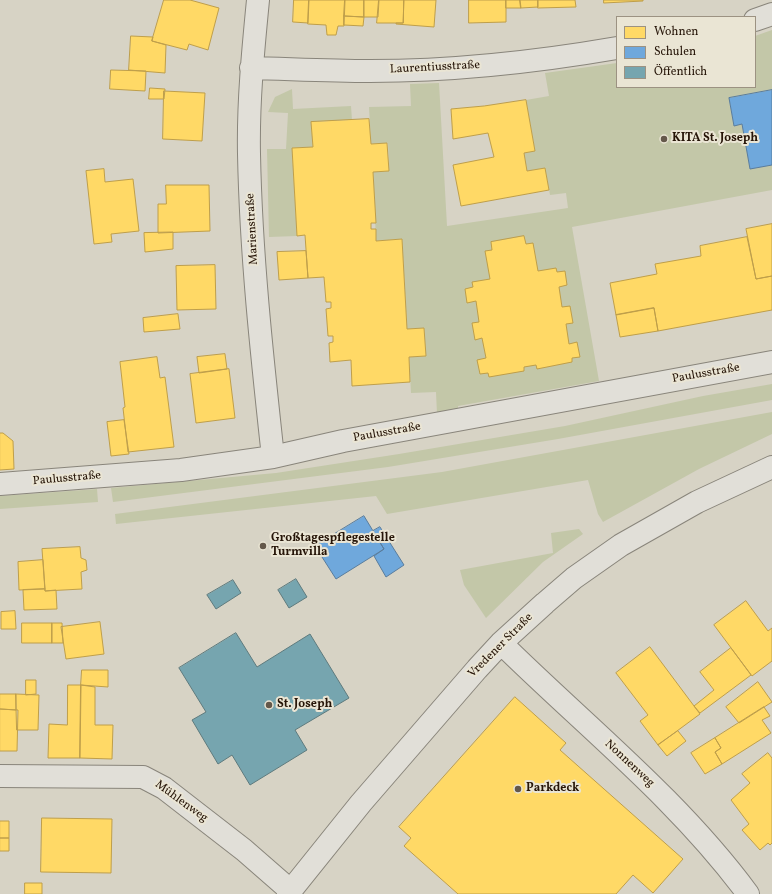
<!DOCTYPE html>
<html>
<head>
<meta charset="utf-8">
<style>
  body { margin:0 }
  #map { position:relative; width:772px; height:894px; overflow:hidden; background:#d7d3c5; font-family:Vollkorn,serif }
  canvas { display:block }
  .legend { position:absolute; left:616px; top:16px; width:140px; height:72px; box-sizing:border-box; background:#eae5d4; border:1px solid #9c9282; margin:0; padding:5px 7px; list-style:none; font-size:12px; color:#261508 }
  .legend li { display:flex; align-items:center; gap:8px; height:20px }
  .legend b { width:20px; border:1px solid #9c9282 }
</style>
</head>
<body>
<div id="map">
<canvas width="772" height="894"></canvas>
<ul class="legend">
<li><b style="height:11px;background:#ffd966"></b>Wohnen</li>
<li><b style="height:11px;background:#6fa8dc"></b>Schulen</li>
<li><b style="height:11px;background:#76a5af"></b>Öffentlich</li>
</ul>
</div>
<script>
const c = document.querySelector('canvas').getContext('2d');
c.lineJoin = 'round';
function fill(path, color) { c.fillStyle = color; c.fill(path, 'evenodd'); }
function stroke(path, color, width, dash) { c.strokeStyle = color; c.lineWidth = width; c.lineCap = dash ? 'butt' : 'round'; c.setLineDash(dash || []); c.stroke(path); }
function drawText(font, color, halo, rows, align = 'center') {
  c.font = font + ' Vollkorn,serif'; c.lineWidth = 4; c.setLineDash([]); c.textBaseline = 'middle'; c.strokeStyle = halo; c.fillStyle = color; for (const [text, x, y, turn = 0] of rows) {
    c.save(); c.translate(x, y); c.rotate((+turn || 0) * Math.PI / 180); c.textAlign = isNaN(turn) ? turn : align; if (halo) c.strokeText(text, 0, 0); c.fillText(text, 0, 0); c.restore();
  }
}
const green = new Path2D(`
  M772,30V90L729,98L734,126L742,124L750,169L772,165V190L572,227L599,381L458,406V410L437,414L436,392L411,393L409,357L426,356L424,328L407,329L402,239L376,241L373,172L389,171L388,143L371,144L369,107L411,106L410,84L439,83L447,226L568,208L566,193L550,195L545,168L527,171L524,153L535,151L526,100L549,96L545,73L617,63V87H755V36Z
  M292,89L293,109L351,106L352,120L311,122L313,147L292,148L297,236L269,237L267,149H286L288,113L268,112L275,97Z
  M772,384V400L558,439L388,467L113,502L111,488L276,473L399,454L565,426L703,396Z
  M772,412V434L699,469L603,522L598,514L588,480L387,514L376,496L116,524L115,514L442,472Z
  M97,489L98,502L0,509V496Z
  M579,529L583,534L543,562L486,618L464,585L460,570L553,553L551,533Z`);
const homes = new Path2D(`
  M164,0H190L219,8L208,50L189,44L187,50L152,41Z
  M294,0H309L308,23L293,22Z
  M309,0H345L344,26H338L336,35H327L326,25L308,24Z
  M345,0H364V17L344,16Z
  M364,0H379L378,17H364Z
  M379,0H404L403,23H377Z
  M404,0H436L434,27L396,24V23H403Z
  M469,0H506V22L469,23Z
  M506,0H520L521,8H506Z
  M520,0H538V7L521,8Z
  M538,0H575L576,7L538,8Z
  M604,0H643V1L604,3Z
  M344,16L364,17L363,26L344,25Z
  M131,36L153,37L152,41L166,45L165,73L129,70Z
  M111,70L146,71L145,91L110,89Z
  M150,88L165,89L164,99H149Z
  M164,91L205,93L202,141L163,139Z
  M526,100L535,151L524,153L527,171L545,168L549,190L461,206L453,165L494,157L488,133L453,139L451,109L484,106Z
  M369,119L371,144L387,143L389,171L373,172L376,223H371V229H376V241L402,239L407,329L424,328L426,356L409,357L410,382L352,386L351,360L330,362L329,343L333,342V336H328L326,309L331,308V302H326L324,277L308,278L305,235L297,236L292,148L313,147L311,122Z
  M104,169L105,182L133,179L139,231L111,234L112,242L94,244L86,171Z
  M166,185H209L210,231L158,233V204H166Z
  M772,224V276L756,279L746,229Z
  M172,232H173V249L145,252L144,233Z
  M524,236L526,244L533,243L538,271L556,268L557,272L565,271L567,285L559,287L562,307L570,306L573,323L566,324L569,344L577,342L580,357L572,358V362L537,369L536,365L524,367V371L489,377L488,373L480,374L477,360L486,358L482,338L475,340L472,323L479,322L476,301L467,303L465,289L473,287L472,282L490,279L485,251L492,250L491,242Z
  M747,237L756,279L772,276V310L658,331L654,308L616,315L610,283L657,274L655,264L701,256L700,246Z
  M306,251L308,278L279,280L277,252Z
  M215,265L216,309L177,310L176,266Z
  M654,308L658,331L620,337L616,315Z
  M178,314L180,329L144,332L143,318Z
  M225,354L227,369L199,373L197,357Z
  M157,357L160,378L165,377L174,447L128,452L123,408L125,407L120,362Z
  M229,369L235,418L196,423L190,374Z
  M124,420L129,454L111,456L107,422Z
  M0,433H3L13,441L14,469L0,470Z
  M80,547L81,558L86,560L87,570L81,572L82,589L45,591L42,549Z
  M43,560L45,589L19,590L18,562Z
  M45,589V591L56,590L57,609L24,610L23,590Z
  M746,601L768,631L772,628V661L752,676L714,625Z
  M15,611L16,629H1V612Z
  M100,622L104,654L66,659L61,627Z
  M22,623H52V643H22Z
  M52,623H62L63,643H52Z
  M650,647L700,714L658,745L640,721L648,715L616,673Z
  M731,648L751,675L700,713L694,706L714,690L700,672Z
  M82,670H108V687L81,685Z
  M26,680H36V694L26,695Z
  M758,682L772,702L739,723L726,707Z
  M68,685H81L80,758H48L49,724L67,725Z
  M81,685L95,687V725H113L112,759L80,758Z
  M0,694H16V710L0,709Z
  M16,694L39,695L38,730H17Z
  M515,697L566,743L560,750L683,859L653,893L633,875L616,894H458L404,846L411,838L399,827Z
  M764,707L770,716L762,720L771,733L722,764L715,752L721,748L715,738Z
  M0,709L18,710L17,751H0Z
  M678,731L686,741L667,756L658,745Z
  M715,738L721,748L715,752L722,764L705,774L691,753Z
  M768,753L772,758V843L770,845L768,843L760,850L742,830L749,824L731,800L750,783L742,774Z
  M42,818L112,819L111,873L41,872Z
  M0,821H9V838H0Z
  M0,838H9V851H0Z
  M25,883H42V894H25Z`);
const schools = new Path2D(`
  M772,90V165L750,169L742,124L734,126L729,98Z
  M364,516L384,549L336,579L315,546Z
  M380,527L404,565L386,577L374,556L384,549L373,531Z`);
const public = new Path2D(`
  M296,579L307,597L289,608L278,590Z
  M233,580L241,593L216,609L207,595Z
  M236,633L257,667L310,634L349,698L295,730L307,750L250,785L232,755L218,764L192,720L206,712L179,668Z`);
const minor = new Path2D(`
  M258,0C253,51 248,103 249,154C251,256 262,356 273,457
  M755,20L772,14
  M251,68C291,69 330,71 370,71C452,71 536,62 617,48
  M0,484L181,470L273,457L343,441L772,362
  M501,643C584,725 678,799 748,894
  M0,776L143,777L164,788L244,850L291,891
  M288,894L361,803L477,669L501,643L545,603L574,578L621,545L697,502L772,467`);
const markers = [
  [664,139,4,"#64584a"],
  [263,546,4,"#64584a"],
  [269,705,4,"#64584a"],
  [518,789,4,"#64584a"]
];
const streetNames = [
  ["Laurentiusstraße",435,68,-3],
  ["Marienstraße",253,229,-93],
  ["Paulusstraße",706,374,-10],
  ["Paulusstraße",387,433,-10],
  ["Paulusstraße",67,479,-5],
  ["Vredener Straße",501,646,-45],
  ["Nonnenweg",629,764,43],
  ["Mühlenweg",181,802,36]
];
const poiNames = [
  ["KITA St. Joseph",672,139],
  ["Großtagespflegestelle",271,539],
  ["Turmvilla",271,553],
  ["St. Joseph",277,705],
  ["Parkdeck",526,789]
];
fill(green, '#c3c7a8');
fill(homes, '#ffd966');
stroke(homes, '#be9e4a', 1);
fill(schools, '#6fa8dc');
stroke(schools, '#597c9c', 1);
fill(public, '#76a5af');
stroke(public, '#5e7a7d', 1);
stroke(minor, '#89857b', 24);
stroke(minor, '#e1dfd8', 22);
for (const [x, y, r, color] of markers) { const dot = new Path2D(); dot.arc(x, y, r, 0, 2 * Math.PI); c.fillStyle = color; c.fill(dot); stroke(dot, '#eae5d4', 1.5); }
drawText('12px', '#261508', '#eae5d4', streetNames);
drawText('bold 12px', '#261508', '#eae5d4', poiNames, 'left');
</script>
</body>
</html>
